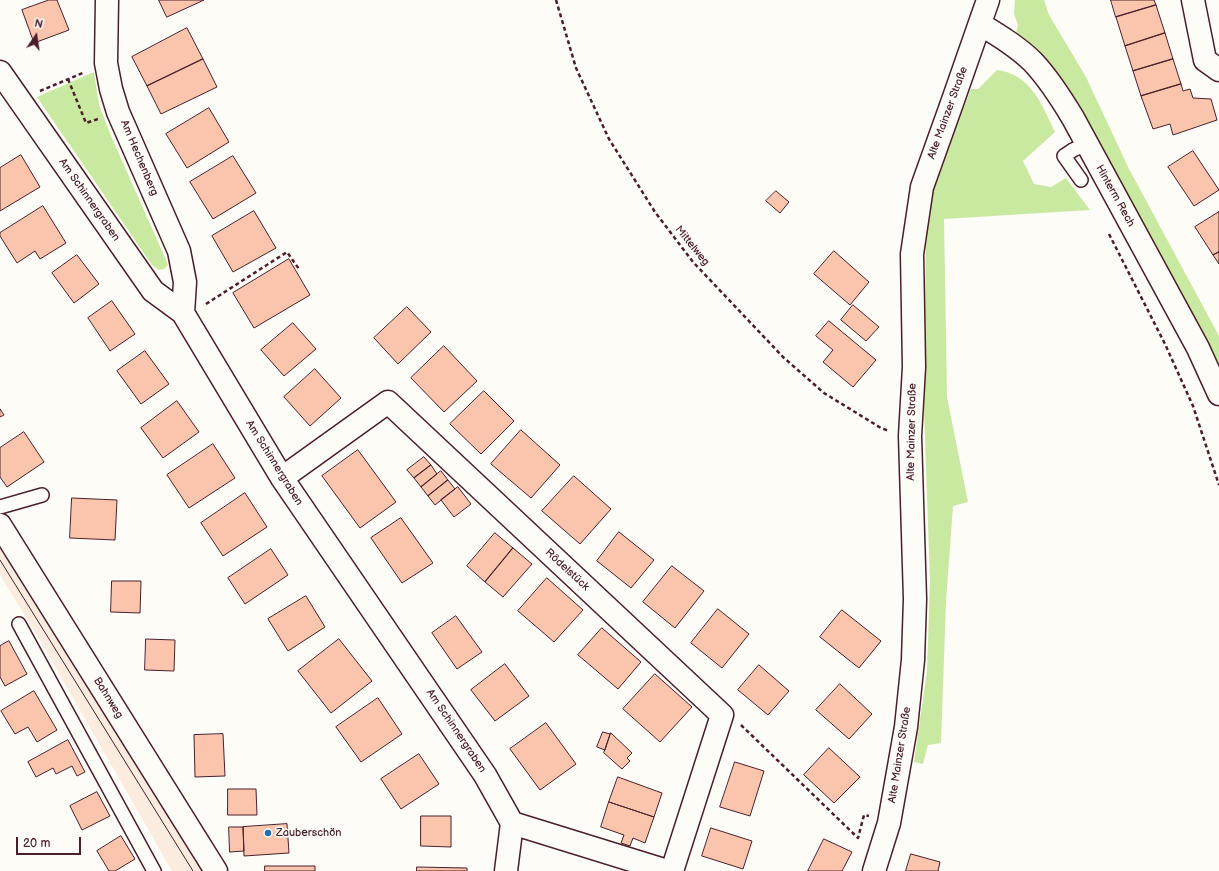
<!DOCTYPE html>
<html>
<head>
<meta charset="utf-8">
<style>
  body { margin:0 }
  #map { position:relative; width:1219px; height:871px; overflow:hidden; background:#fdfcf7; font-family:"Balsamiq Sans",sans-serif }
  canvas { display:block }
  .north { position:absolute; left:16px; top:16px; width:40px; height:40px; -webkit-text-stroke:3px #fdfcf7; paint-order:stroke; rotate:13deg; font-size:11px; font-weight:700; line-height:16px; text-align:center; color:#4a1f2b }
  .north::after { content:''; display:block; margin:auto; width:14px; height:18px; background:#4a1f2b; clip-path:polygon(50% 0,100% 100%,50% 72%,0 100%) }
  .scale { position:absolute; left:16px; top:837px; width:65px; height:18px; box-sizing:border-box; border:2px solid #4a1f2b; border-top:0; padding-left:5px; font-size:12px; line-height:14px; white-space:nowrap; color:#4a1f2b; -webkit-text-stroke:3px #fdfcf7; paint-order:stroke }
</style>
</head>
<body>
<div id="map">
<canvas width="1219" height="871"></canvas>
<div class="north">N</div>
<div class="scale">20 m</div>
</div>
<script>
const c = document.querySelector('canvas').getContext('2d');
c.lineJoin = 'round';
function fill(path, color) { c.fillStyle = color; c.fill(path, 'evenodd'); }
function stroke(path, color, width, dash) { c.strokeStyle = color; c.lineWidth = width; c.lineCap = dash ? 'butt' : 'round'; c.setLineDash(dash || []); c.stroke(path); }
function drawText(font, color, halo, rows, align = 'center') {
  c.font = font + ' "Balsamiq Sans",sans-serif'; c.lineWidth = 3; c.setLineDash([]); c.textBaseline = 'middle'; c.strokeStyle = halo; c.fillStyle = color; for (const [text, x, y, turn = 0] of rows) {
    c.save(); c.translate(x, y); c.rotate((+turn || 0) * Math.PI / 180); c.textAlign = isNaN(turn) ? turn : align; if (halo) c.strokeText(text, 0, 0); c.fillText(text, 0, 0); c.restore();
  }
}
const built = new Path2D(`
  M0,543L173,822L204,871H172L41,642L0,575Z`);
const green = new Path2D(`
  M1015,0H1044L1049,15L1086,77L1128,167L1219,336V366L1067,85L1016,33L1018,25L1014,14Z
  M997,70C1031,74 1042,105 1055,132L1023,161L1034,184L1051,187L1066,178L1090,210L944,219L947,397L968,502L953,506L946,602L941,743L928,745L923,764L914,762L927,671L930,581L924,410L926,219C937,174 954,132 971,89H978Z
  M94,72L99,105L111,136L166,260L168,265L164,269L159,270L152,265L37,97Z`);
const building = new Path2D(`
  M49,0H57L69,30L34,43L22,10Z
  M159,0H204L167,17Z
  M1111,0H1154L1156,5L1116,17Z
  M1156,5L1165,33L1125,46L1116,17Z
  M187,28L203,59L147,86L132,57Z
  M1165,33L1173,59L1133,71L1125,46Z
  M203,59L217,87L161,114L147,86Z
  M1173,59L1181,84L1141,96L1133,71Z
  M1181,84L1183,91L1190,89L1193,98L1211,99L1217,120L1173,135L1170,124L1153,129L1141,96Z
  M209,108L229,142L187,168L166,134Z
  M1193,151L1219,190L1194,206L1168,167Z
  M21,155L40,187L0,211V168Z
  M233,156L256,193L213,219L190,182Z
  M776,191L789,202L780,213L766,201Z
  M43,206L66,243L40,259L35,251L17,263L0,236V233Z
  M254,211L276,248L233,272L212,236Z
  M1219,212V252L1213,255L1195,227Z
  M834,251L869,282L850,305L814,274Z
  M1219,252V264L1213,255Z
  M77,255L99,284L74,303L52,273Z
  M289,259L310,295L254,328L233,293Z
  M112,301L135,334L110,351L88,318Z
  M853,305L879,327L866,341L841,320Z
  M407,307L431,332L398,364L374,338Z
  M829,321L876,360L853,387L823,362L833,350L816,336Z
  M293,323L316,349L284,376L261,350Z
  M444,346L477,381L444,412L411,378Z
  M145,351L169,384L141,404L117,371Z
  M315,369L341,398L310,426L284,397Z
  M484,391L514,421L481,454L450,424Z
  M177,401L199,432L163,458L141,428Z
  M0,409L4,415L0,417Z
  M521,430L560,465L531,498L491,464Z
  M24,432L44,462L7,487L0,477V448Z
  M213,444L235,478L189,508L167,475Z
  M358,450L396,502L360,528L322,476Z
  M424,457L431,465L414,478L407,470Z
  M431,465L437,474L421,487L414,478Z
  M441,471L448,480L428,496L421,487Z
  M574,476L611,509L580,544L542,511Z
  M448,480L455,489L435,505L428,496Z
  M458,487L471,504L454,517L441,500Z
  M245,493L267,527L223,556L201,523Z
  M72,498L117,500L115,540L70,538Z
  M401,518L433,563L402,583L371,538Z
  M619,532L654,560L631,588L597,561Z
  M495,533L513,548L485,582L467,566Z
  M513,548L532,564L503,597L485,582Z
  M271,549L288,575L245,604L228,578Z
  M672,566L704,591L675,628L643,602Z
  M547,578L583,610L554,642L518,611Z
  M112,581H141L140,613L111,612Z
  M306,596L325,627L288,651L268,619Z
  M718,609L749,634L722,668L691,643Z
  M842,610L881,641L859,668L820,637Z
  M456,616L482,652L457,669L432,633Z
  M602,628L641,662L618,689L578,655Z
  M146,639L175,640L174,671L145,670Z
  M339,639L372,681L331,713L298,671Z
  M9,641L27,674L5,686L0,677V646Z
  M505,664L529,696L495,721L471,690Z
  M759,665L789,691L768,715L738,690Z
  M655,674L692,707L660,742L623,709Z
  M840,684L872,714L849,739L816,710Z
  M34,691L57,730L37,742L28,727L15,734L1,711Z
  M378,698L402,734L361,762L336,727Z
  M546,723L576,764L540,790L510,749Z
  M603,732L610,734L605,750L597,747Z
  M611,733L632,753L627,758L630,761L622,769L604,753Z
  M223,734L225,776L195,777L194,735Z
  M68,740L85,772L77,776L72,766L56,774L53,768L36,777L28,762Z
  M829,748L860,777L834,803L804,775Z
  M419,754L439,784L401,809L381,779Z
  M735,762L764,771L750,816L720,807Z
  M618,777L662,793L654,817L609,802Z
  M228,789H256L257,815H228Z
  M97,792L110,816L82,830L70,806Z
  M609,802L654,817L645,843L633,838L630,846L621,843L624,835L601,827Z
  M421,816H451V847L421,846Z
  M287,824L289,853L244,856L243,827Z
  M229,827H243L244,851L230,852Z
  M711,828L752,841L743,869L702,856Z
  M121,836L135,859L115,871H109L97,851Z
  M824,839L852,852L842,871H808Z
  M911,854L940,862L938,871H906Z
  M265,866H315V871H265Z
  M417,867L467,868V871H417Z`);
const path = new Path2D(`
  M556,0L576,68L609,139L655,212L693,262L783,357L824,393L881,428L889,431
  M68,79L86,123L98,119
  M40,91L85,72
  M1109,234L1165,344L1193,406L1219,485
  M206,304L287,252L299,269
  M741,725L858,838L864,815L869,816`);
const lane = new Path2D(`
  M1081,180L1064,156L1073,150L1086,144
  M0,507L42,495
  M19,624L154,871`);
const street = new Path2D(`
  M107,0L106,63L111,89L118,112L179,251L185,282L183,313
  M1193,0L1205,60L1219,70
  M0,72L153,291L183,313L282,478L485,775L512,823L506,871
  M282,478L388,402L722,715L672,871
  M0,525L216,871
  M512,823L667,871`);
const secondary = new Path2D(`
  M980,24C998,35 1018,47 1033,62C1049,79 1061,98 1073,118L1198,348L1219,394
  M874,871L889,823L906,727L913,660L915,599L910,436L914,367L912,254L922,187L952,103L988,0`);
const tram = new Path2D(`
  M0,560L193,871`);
const markers = [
  [268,833,4,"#1f6fb2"]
];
const streetNames = [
  ["Alte Mainzer Straße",948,113,-70],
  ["Am Hechenberg",139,158,67],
  ["Hinterm Rech",1115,196,61],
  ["Am Schinnergraben",89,200,55],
  ["Mittelweg",692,246,51],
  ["Alte Mainzer Straße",912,432,-89],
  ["Am Schinnergraben",274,463,58],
  ["Rödelstück",567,570,43],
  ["Bahnweg",108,698,58],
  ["Am Schinnergraben",456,731,56],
  ["Alte Mainzer Straße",900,755,-81]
];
const poiNames = [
  ["Zauberschön",276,833]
];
fill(built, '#fcece0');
fill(green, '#cae9a0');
fill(building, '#fac5ac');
stroke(building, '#4a1f2b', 1);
stroke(lane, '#4a1f2b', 16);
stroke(street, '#4a1f2b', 25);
stroke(secondary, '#4a1f2b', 25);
stroke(path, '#4a1f2b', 2.5, [4, 3]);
stroke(lane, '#fdfcf7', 13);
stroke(street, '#fdfcf7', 22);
stroke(secondary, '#fdfcf7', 22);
stroke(tram, '#4a1f2b', 1);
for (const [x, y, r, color] of markers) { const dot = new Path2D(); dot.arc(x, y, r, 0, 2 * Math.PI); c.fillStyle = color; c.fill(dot); stroke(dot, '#fdfcf7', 1.5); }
drawText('11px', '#4a1f2b', '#fdfcf7', streetNames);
drawText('11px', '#4a1f2b', '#fdfcf7', poiNames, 'left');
</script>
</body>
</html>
